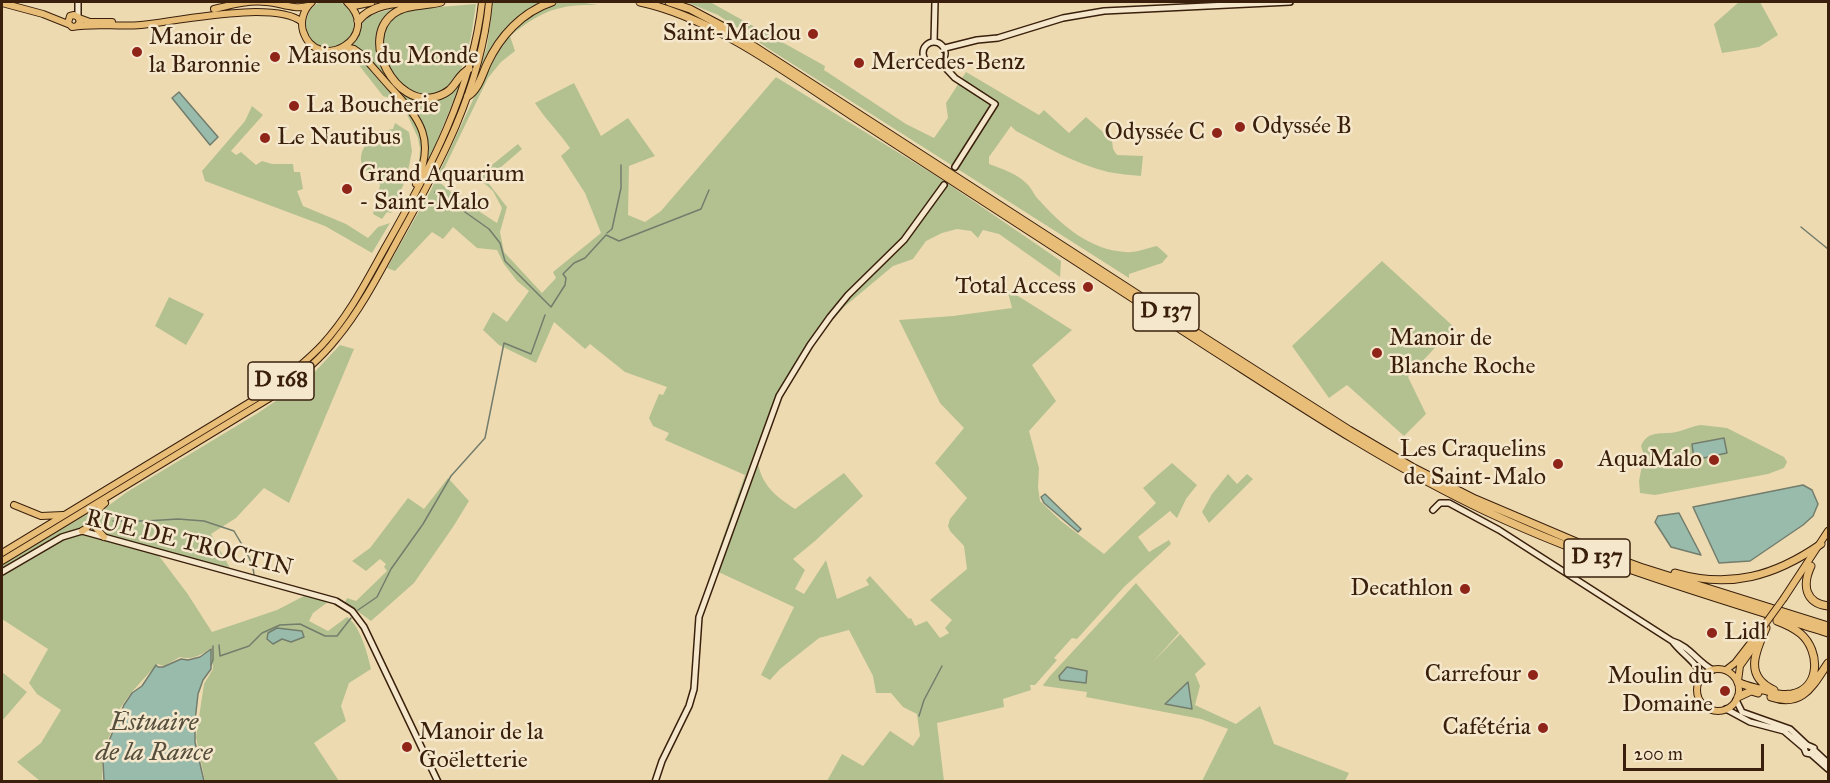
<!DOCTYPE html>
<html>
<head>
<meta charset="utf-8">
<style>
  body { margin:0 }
  #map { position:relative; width:1830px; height:783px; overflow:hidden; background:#eedab1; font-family:"IM FELL Great Primer",serif }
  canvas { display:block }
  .frame { position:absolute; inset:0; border:3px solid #3a200c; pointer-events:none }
  .scale { position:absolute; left:1623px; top:744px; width:141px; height:27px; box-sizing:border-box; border:3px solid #3a200c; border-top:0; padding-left:8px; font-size:18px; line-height:21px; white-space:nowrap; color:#3a200c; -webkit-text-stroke:4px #f4e7cc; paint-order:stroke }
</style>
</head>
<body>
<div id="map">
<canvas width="1830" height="783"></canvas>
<div class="frame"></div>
<div class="scale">200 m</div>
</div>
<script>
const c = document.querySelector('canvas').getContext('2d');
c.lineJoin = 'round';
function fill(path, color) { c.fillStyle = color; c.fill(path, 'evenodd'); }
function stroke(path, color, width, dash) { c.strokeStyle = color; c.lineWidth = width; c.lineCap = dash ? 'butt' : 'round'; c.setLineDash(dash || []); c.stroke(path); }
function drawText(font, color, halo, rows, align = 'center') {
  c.font = font + ' "IM FELL Great Primer",serif'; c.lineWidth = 5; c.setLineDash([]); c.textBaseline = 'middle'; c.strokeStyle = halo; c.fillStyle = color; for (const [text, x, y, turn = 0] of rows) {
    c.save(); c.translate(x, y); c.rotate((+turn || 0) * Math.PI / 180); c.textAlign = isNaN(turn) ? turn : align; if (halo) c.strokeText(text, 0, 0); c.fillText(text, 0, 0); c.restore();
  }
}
const green = new Path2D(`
  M306 24a24 24 0 1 1 48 0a24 24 0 1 1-48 0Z
  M511,2H578L598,5C558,4 541,11 510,36L515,51L501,62L488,78L438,181L457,197L497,223L502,208L493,191L477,177L518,144L522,149L486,180L507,207L500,232L504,252L542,293L556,278L553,272L601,233L585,193L561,156L570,148C559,132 545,119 535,103L574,83L601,136L628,118L655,156L629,166L628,215L645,222L661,211L776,77L941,179L1061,261L1060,277L999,234L983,230L978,238L971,231L957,229L942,233L926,241L913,259L893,266L844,307L823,331L784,390L758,463C762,486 777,497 795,509L844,473L863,496L815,541L793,559L805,570L795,589L804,594L826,560L837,599L869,585L866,580L870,576L909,619L911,618L915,626L927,621L940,638L949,633L945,628L952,620L930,600L967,569L964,546L950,531L948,526L950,519L967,498L935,463L964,428L940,403L899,320L953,316L1012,308L1007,289L1072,330L1032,365L1056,401L1029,431L1039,468L1038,487L1040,501L1061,521L1104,554L1156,503L1143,488L1172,463L1197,485L1186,499L1177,518L1170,511L1138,537L1149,552L1169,540L1171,544L1124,587L1077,639L1072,638L1054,658L1057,660L1035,685H1030L1031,690L1003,699L1004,707L937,723L944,781H827L842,754L863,766L890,731L913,746L920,736L917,714L903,707L891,693H876L873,676L849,630L819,638L780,669L770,680L761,675L794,607L712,569L745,475L665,440L669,433L653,426L649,418L659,394L663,395L667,387L625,372L590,344L585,349L554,322L536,363L499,345L483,330L493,312L507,322L529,291L517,281L504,264L497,250L477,248L453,227L443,239L432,232L395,271L387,268L431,190L486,72L480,68L487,46L493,3Z
  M686,2H710L825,66L824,70L906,124L934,138L948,118L946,103L966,72L1039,115L1044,110L1069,133L1086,117L1112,140L1113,149L1117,155L1143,156L1141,176C1130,175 1119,174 1108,172C1075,164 1045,146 1016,131L1011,126L989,157V164C1002,169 1016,173 1026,183C1032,188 1034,196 1040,201C1062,226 1091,250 1125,252C1136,253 1147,248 1157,246L1168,256L1162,263L1129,274V278L769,49L718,15Z
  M1739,2H1760L1778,35L1759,47L1722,53L1714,24Z
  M476,4L471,37L459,77V87L428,163H419L420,149L418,138L405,110L395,100L383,96L347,50C356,43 361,34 361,22L367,16L398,7L415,9Z
  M252,106L263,115L231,151L236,155L241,152L256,165L262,161L272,164H293L294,172H300L303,189L297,191L303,206L346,224L368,238L378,227L390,223L372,253L325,226L205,181L202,171L245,121Z
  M395,123L409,132L412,151L407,176L404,175L402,178L405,181L391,213L387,212L382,219L373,214L380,185C376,177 366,174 363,167C354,148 377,131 393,129Z
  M1382,261L1454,327L1408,377L1426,414L1404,436L1347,385L1329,398L1292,346Z
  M169,297L204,314L186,345L155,326Z
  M340,345L354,349L289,503L264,488L236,518L211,534L230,568L161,550L159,556L187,593L212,632L277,610L304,596L328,602L313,613L309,621L328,631L347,617C360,625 368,655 371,669L349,683L341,706L346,721L314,743L339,781H205L196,737L204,684L213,669L211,648C202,655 192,660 180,657L164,666L157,664L130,694L119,710L114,727L103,749L102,781H40L17,762L41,743L61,710L37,694L29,683L48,649L2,619V565L87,514H97L127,492L258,413L308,379Z
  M1701,425L1727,428L1784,457L1787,462L1784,468L1768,474L1655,495L1640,493L1639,481L1644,455L1641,446C1648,429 1663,435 1676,432C1685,430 1692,426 1701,425Z
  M1228,474L1237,484L1247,474L1253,479L1209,523L1202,512L1212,494Z
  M448,478L469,501L453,527L414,583L371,621L345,602L347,598L356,601L387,571L384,567L386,564L380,559L366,571L352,561L370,548L408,498L424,509Z
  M1136,583L1179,633L1153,662L1180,634L1206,664L1195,674L1200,686L1195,705L1236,724L1260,706L1274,744L1349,773L1345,781H1202L1228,729L1201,719L1086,697L1087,692L1044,686L1043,685L1050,676Z
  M2,672L27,692L2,721Z`);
const water = new Path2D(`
  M179,92L218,137L210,145L172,98Z
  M1724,438L1727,453L1694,460L1692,444Z
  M1803,485L1812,490L1818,504L1813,516L1803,525L1750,561L1719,563L1693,507Z
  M1045,494L1081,529L1078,532L1044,503L1041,497Z
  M1679,513L1701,555L1671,547L1655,522L1658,516Z
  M277,628L302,631L304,637L291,642L282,639L273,644L267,639L268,633Z
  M211,649V669L203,680L198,694L195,721V742L204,781H104L103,761L106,748L124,705L132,693L142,686L156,665L158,667H163L181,659L188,660L200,657Z
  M1067,667L1087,671L1086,683L1060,680L1059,676Z
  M1188,682L1192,709L1165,704Z`);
const stream = new Path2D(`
  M435,192L453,203
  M455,205L489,229L500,243L505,261L551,307L565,285L566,278L563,274L574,263L585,258L606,235L619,241L701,209L709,190
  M1801,227L1828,249
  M607,233L612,229L621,188V165
  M113,521H146L178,519L204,521L234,531C241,544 254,561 254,576
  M358,610L377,597L391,569L423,524L451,476L485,438L504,343L531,354L545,315
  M219,645L220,656L249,646L262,633L280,625L300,624L325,636H337L351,618
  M211,665L213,660V646
  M919,716L924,700L942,666`);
const secondary = new Path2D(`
  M78,17V2
  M923 53a11 11 0 1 1 22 0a11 11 0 1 1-22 0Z
  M934,42L935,2
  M945,48L977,40L998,38L1063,18L1104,11L1290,2
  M941,63L955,78L995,104L955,167
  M1433,510L1440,503H1449L1499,530L1672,641C1690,646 1697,662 1713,670
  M2,572L62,537L82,531L336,601L352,611L364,627L438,782
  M1673,642C1683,655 1696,661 1702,677
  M1736,700L1742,712L1790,729L1807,745
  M1726,709L1750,722L1784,731L1804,748
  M1814,750L1828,763
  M1811,754L1814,748L1807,745L1804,748L1806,753L1811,754L1828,769
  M655,782L662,761L689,706L694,689L699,617L779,396L810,345L830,317L848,295L904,240L944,185`);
const primary = new Path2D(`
  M312,2C304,9 300,20 303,31C317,75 384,37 347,2
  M2,3L43,14L68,24
  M214,9C231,5 249,0 266,2C281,3 293,10 308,6
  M79,18L90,22H112
  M77,26L80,22L78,17L74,15L70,16L68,23L72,27C94,23 118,27 141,25C178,21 274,0 302,22
  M344,47L354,49L361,54C371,65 381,77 392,89C421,120 436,140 416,184
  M14,505L41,516L63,515
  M92,523L104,537
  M82,531C95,524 92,513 105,503
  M2,553L270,390C288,376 306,362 322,345C349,316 367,280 386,246C430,169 472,91 482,2
  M2,561L273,396C297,379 319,361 337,338C361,309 379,274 397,241C439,166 481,89 489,2
  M1784,598L1828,531
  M1697 690a21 21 0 1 1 42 0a21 21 0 1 1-42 0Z
  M1726,670L1735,663L1763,627
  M1738,681L1740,666L1760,638`);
const highway = new Path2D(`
  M441,2C426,6 406,4 393,14C359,40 396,108 435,97C458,91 454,77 469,69
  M640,2C716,18 795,79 860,121C976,196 1092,272 1208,347C1294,402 1379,459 1471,504C1585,560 1707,595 1828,633
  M669,2L690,9L724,27L1211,342L1349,430L1412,467L1475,499L1602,553L1640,567L1828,626
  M352,6L371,2
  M358,21C371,4 396,3 417,2
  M468,96C478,90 482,75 487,64C500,36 522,12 552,2
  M1811,566C1802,585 1805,603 1828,606
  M1675,573C1730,589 1775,576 1821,544
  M1766,628C1756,651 1743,676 1774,690
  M1738,682C1745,686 1752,687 1760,689C1771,692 1780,696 1792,694C1821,688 1820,651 1801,634C1794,628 1785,624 1777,621
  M1738,697L1751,691L1758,693
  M1771,697C1803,708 1813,685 1828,663`);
const primaryBridge = new Path2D(`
  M1763,627L1784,598`);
const markers = [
  [813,34,6,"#8f2418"],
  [137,52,6,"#8f2418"],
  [275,57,6,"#8f2418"],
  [859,63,6,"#8f2418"],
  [294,106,6,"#8f2418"],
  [1240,127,6,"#8f2418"],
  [1217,133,6,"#8f2418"],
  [265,138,6,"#8f2418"],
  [347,189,6,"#8f2418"],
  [1088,287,6,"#8f2418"],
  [1377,353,6,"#8f2418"],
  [1714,460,6,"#8f2418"],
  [1558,464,6,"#8f2418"],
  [1465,589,6,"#8f2418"],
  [1712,633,6,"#8f2418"],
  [1533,675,6,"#8f2418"],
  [1725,691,6,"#8f2418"],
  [1543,728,6,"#8f2418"],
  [407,747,6,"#8f2418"]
];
const shields = [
  [1166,312,66],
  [281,381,66],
  [1597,558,66]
];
const shieldNames = [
  ["D 137",1166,312],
  ["D 168",281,381],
  ["D 137",1597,558]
];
const poiNames = [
  ["Saint-Maclou",801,34,"right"],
  ["Manoir de",149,38],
  ["la Baronnie",149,66],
  ["Maisons du Monde",287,57],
  ["Mercedes-Benz",871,63],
  ["La Boucherie",306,106],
  ["Odyssée B",1252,127],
  ["Odyssée C",1205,133,"right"],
  ["Le Nautibus",277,138],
  ["Grand Aquarium",359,175],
  ["- Saint-Malo",359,203],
  ["Total Access",1076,287,"right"],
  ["Manoir de",1389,339],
  ["Blanche Roche",1389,367],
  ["Les Craquelins",1546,450,"right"],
  ["de Saint-Malo",1546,478,"right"],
  ["AquaMalo",1702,460,"right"],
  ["Decathlon",1453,589,"right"],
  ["Lidl",1724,633],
  ["Carrefour",1521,675,"right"],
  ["Moulin du",1713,677,"right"],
  ["Domaine",1713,705,"right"],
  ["Cafétéria",1531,728,"right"],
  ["Manoir de la",419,733],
  ["Goëletterie",419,761]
];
const streetNames = [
  ["RUE DE TROCTIN",189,544,14]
];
const waterNames = [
  ["Estuaire",154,724],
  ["de la Rance",154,754]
];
fill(green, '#b3c191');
fill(water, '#99bbac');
stroke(water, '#737d6c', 1.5);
stroke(stream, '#737d6c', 1.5);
stroke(secondary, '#3a200c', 8);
stroke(primary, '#3a200c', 8);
stroke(highway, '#3a200c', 9);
stroke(secondary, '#f4e7cc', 5);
stroke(primary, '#e7bd78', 6);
stroke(highway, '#e7bd78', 7);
stroke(primaryBridge, '#3a200c', 8, []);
stroke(primaryBridge, '#e7bd78', 6);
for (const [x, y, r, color] of markers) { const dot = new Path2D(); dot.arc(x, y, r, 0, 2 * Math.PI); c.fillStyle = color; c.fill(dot); stroke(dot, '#f4e7cc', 2); }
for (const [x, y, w] of shields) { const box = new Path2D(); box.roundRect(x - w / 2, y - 19, w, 38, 4.5); c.fillStyle = '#f4e7cc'; c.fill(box); stroke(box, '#3a200c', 1.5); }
drawText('bold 22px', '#3a200c', null, shieldNames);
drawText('24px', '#3a200c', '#f4e7cc', poiNames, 'left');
drawText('24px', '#3a200c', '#f4e7cc', streetNames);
drawText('italic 26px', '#564e3c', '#f4e7cc', waterNames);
</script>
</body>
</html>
